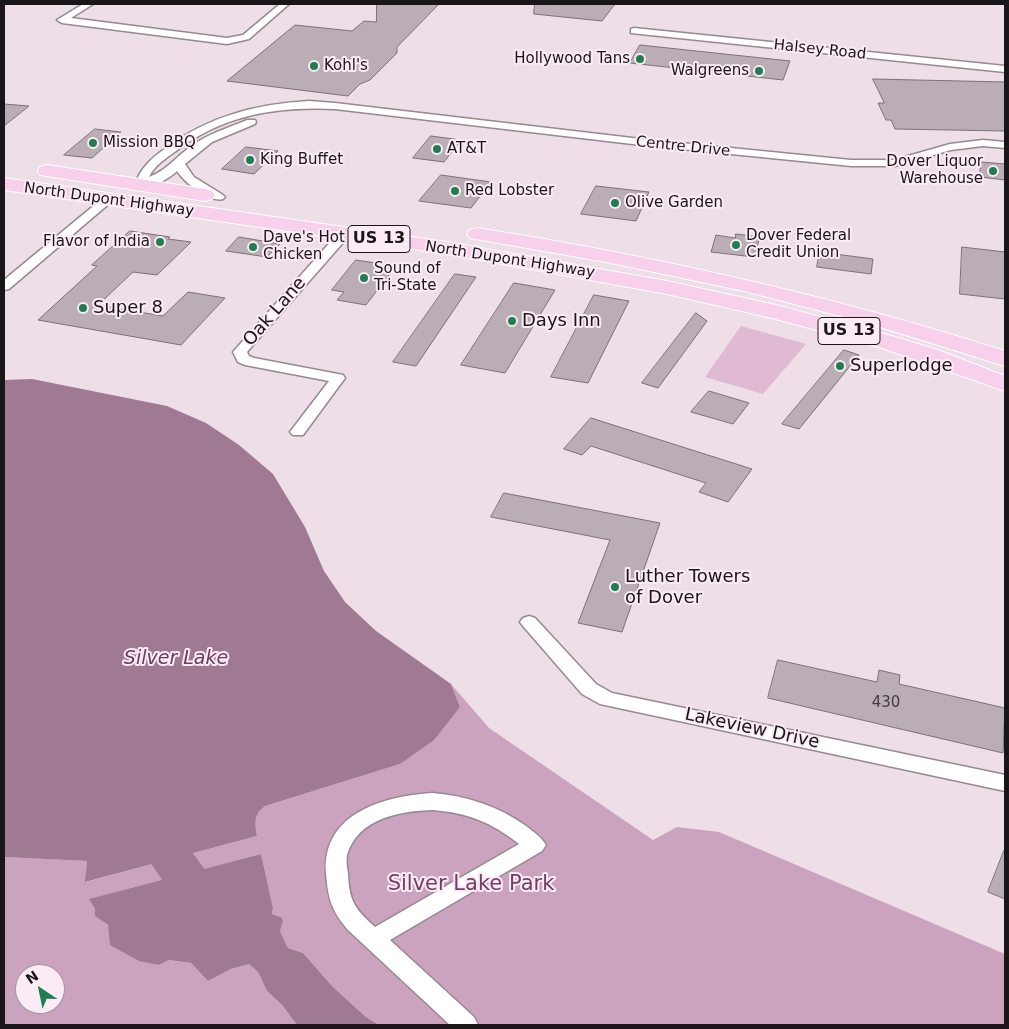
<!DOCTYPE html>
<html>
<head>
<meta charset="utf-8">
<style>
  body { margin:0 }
  #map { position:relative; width:1009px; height:1029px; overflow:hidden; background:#eddee8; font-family:"DejaVu Sans",sans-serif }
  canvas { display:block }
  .frame { position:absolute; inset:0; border:5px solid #1a1518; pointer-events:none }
  .north { position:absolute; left:15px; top:964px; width:50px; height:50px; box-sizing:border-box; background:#faebf5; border:1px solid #a0959d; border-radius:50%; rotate:326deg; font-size:14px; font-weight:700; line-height:20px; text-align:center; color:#1a1518 }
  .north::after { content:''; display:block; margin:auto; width:18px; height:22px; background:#207c52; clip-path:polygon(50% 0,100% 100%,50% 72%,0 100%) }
</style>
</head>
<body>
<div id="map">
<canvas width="1009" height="1029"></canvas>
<div class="frame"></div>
<div class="north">N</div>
</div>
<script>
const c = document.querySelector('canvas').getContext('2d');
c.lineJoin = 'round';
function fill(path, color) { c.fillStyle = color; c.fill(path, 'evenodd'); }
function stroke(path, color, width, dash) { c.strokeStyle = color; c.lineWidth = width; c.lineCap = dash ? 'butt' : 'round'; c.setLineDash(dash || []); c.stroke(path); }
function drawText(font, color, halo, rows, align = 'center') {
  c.font = font + ' "DejaVu Sans",sans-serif'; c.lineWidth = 4; c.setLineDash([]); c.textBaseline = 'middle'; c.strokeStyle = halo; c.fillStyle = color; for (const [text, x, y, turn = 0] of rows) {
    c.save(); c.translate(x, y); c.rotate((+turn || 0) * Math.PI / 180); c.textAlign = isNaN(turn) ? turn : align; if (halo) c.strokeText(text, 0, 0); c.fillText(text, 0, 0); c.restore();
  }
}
const green = new Path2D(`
  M741,326L806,344L763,394L705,377Z`);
const forest = new Path2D(`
  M451,684L489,728L653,840L677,827L719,832L1005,954V1025H379L366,1017L333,987L303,953L288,948L280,931L281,917L272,914L273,908L261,854L90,899L95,909L96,916L159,965L169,960L191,963L208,981L231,969L249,964L258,972L267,991L282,1005L297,1025H4V857L87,861L86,882L257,836C255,822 252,816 265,806L400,764L460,707ZM25,974H55V1004H25Z`);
const water = new Path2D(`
  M32,379L167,406L206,423L239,445L273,474L305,527L324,571L345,602L376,631L451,684L460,707L434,740L400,764L265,806C253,815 255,822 257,836L85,882L87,861L4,857V380Z
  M261,854L273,908L272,914L281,917L283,920L280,931L288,948L303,953L333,987L366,1017L379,1025H297L282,1005L267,991L258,972L249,964L231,969L208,981L191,963L169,960L159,965L139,961L110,945L108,925L95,916V909L89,899Z`);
const river = new Path2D(`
  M145,804L160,809L226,898L233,912L226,926L210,932L194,926L130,833L123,821L130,809Z`);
const building = new Path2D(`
  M377,4H439L397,47V53L370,80L360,84L348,96L227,81L295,25L352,31L364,21L376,22Z
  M535,4H615L602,21L534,14Z
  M640,45L790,61L783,80L630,63Z
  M873,79L1005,82V131L895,129L891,120H886L878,103H884Z
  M4,104L29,106L4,126Z
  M95,129L121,132L92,158L64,155Z
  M431,136L461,140L444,162L413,158Z
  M246,147L278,151L254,174L222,169Z
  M981,162L1005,164V180L980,177Z
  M441,175L491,182L471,208L419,201Z
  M596,186L649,192L636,221L581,214Z
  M130,231L170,237L168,239L191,242L157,275L133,272L98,305L163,316L188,292L225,298L181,345L38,320L97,266L92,265Z
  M736,234L760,237L754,257L711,252L716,235L735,238Z
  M239,237L280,244L267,257L226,251Z
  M962,247L1005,252V299L960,294Z
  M820,252L873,259L871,274L817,267Z
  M356,260L396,266L366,305L337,300L344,292L332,290Z
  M455,274L476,277L416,366L393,362Z
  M514,283L555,290L505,373L461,365Z
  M594,295L629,301L588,383L551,377Z
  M696,313L707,321L658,388L642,383Z
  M844,350L859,355L799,429L782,424Z
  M709,391L749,403L733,424L691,412Z
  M591,418L752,469L728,502L699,492L706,483L591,446L582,455L564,449Z
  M504,493L660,523L622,632L578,623L610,540L491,517Z
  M778,660L877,682L879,670L900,675L899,684L1005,708L1003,753L768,698Z
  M1004,851L1005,852V899L988,892Z`);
const minor = new Path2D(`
  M83,4H93L71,18L227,38L243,35L280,4H289L249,39L227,44L62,23L57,20Z
  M634,28L1005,66V72L631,33V29Z
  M309,101L335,103L641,139L851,160H894L950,144L983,140L1005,142V148L983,146L951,150L895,166H851L641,145L335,109C277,106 223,115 176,151C166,158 154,166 149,177C167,170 175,158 190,147C207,134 228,128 247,120H255L256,122L255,124L212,142L185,164L194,177L223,195L225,197L223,199C209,203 184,182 177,171C169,179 149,190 137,187L135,185C140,168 152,158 166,148C209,116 257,104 309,101Z
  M107,197L111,198L113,200L111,202L9,289L4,290V280L103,198Z
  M344,230L348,231L350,234L348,237L247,352L249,356L254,358L338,374L343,375L345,378L303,435H293L290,432L329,381L245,365L238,362L233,352L340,231Z
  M529,616L535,618L596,684L612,693L1005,775V791L600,704L582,694L523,626L520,622L523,618Z
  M433,793C467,796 498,806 526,826C534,832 541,837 546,845L542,851L390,940L474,1017L478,1025H450L348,930C331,910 328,898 326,873C322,813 384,796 433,793ZM433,810C468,813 491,822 519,844L375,927C355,909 349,901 348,874C347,868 346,862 347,855C358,818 400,811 433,810Z`);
const trunk = new Path2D(`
  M47,165L205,189L212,191L215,195L212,199L205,201L40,175L38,171L40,167Z
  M4,178L447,242L667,281L776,305L892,336L938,350L1005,376V391L876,346L772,318L667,294L447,254L4,190Z
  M477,228C657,256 832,296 1005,351V366L867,323L744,291L611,263L470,238L467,234L470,230Z`);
const markers = [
  [640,59,5,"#207c52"],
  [314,66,5,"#207c52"],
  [759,71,5,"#207c52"],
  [93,143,5,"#207c52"],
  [437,149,5,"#207c52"],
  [250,160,5,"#207c52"],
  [993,171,5,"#207c52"],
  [455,191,5,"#207c52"],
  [615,203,5,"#207c52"],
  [160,242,5,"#207c52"],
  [736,245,5,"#207c52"],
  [253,247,5,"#207c52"],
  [364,278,5,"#207c52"],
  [83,308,5,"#207c52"],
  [512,321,5,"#207c52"],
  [840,366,5,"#207c52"],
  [615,587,5,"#207c52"]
];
const farStreetnames = [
  ["Halsey Road",820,50,6],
  ["Centre Drive",683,147,6],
  ["North Dupont Highway",109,200,8],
  ["North Dupont Highway",510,260,9]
];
const farPoinames = [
  ["Hollywood Tans",630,59,"right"],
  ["Kohl's",324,66],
  ["Walgreens",749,71,"right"],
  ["Mission BBQ",103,143],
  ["AT&T",447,149],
  ["King Buffet",260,160],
  ["Dover Liquor",983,162,"right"],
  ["Warehouse",983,179,"right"],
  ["Red Lobster",465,191],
  ["Olive Garden",625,203],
  ["Dover Federal",746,236],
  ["Credit Union",746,253],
  ["Dave's Hot",263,238],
  ["Chicken",263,255],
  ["Flavor of India",150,242,"right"],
  ["Sound of",374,269],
  ["Tri-State",374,286]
];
const numberNames = [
  ["430",886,703]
];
const shields = [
  [379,239,62],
  [849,331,62]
];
const shieldNames = [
  ["US 13",379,239],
  ["US 13",849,331]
];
const poiNames = [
  ["Super 8",93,308],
  ["Days Inn",522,321],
  ["Superlodge",850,366],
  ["Luther Towers",625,577],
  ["of Dover",625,598]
];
const streetNames = [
  ["Oak Lane",275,312,-49],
  ["Lakeview Drive",752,729,12]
];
const waterNames = [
  ["Silver Lake",176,659]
];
const nearParknames = [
  ["Silver Lake Park",471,885]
];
fill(green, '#e0b9d3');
fill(forest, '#cca3be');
fill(water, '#a07993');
fill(river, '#a07993');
fill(building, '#bbadb6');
stroke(building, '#7d7078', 1);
stroke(minor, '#978992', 3);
stroke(trunk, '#fff', 2);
fill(minor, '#fff');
fill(trunk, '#f8d0ec');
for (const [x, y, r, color] of markers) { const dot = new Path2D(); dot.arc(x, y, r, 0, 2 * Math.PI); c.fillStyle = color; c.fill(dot); stroke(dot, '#faebf5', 2); }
drawText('15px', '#1a1518', '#faebf5', farStreetnames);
drawText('15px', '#1a1518', '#faebf5', farPoinames, 'left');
drawText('15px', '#423b40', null, numberNames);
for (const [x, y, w] of shields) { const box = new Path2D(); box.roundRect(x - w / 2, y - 13.5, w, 27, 4); c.fillStyle = '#faebf5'; c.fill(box); stroke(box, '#1a1518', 1); }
drawText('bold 16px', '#1a1518', null, shieldNames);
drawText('18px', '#1a1518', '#faebf5', poiNames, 'left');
drawText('18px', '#1a1518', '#faebf5', streetNames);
drawText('italic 19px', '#6e3a5f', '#faebf5', waterNames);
drawText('21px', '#743f65', '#faebf5', nearParknames);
</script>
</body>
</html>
